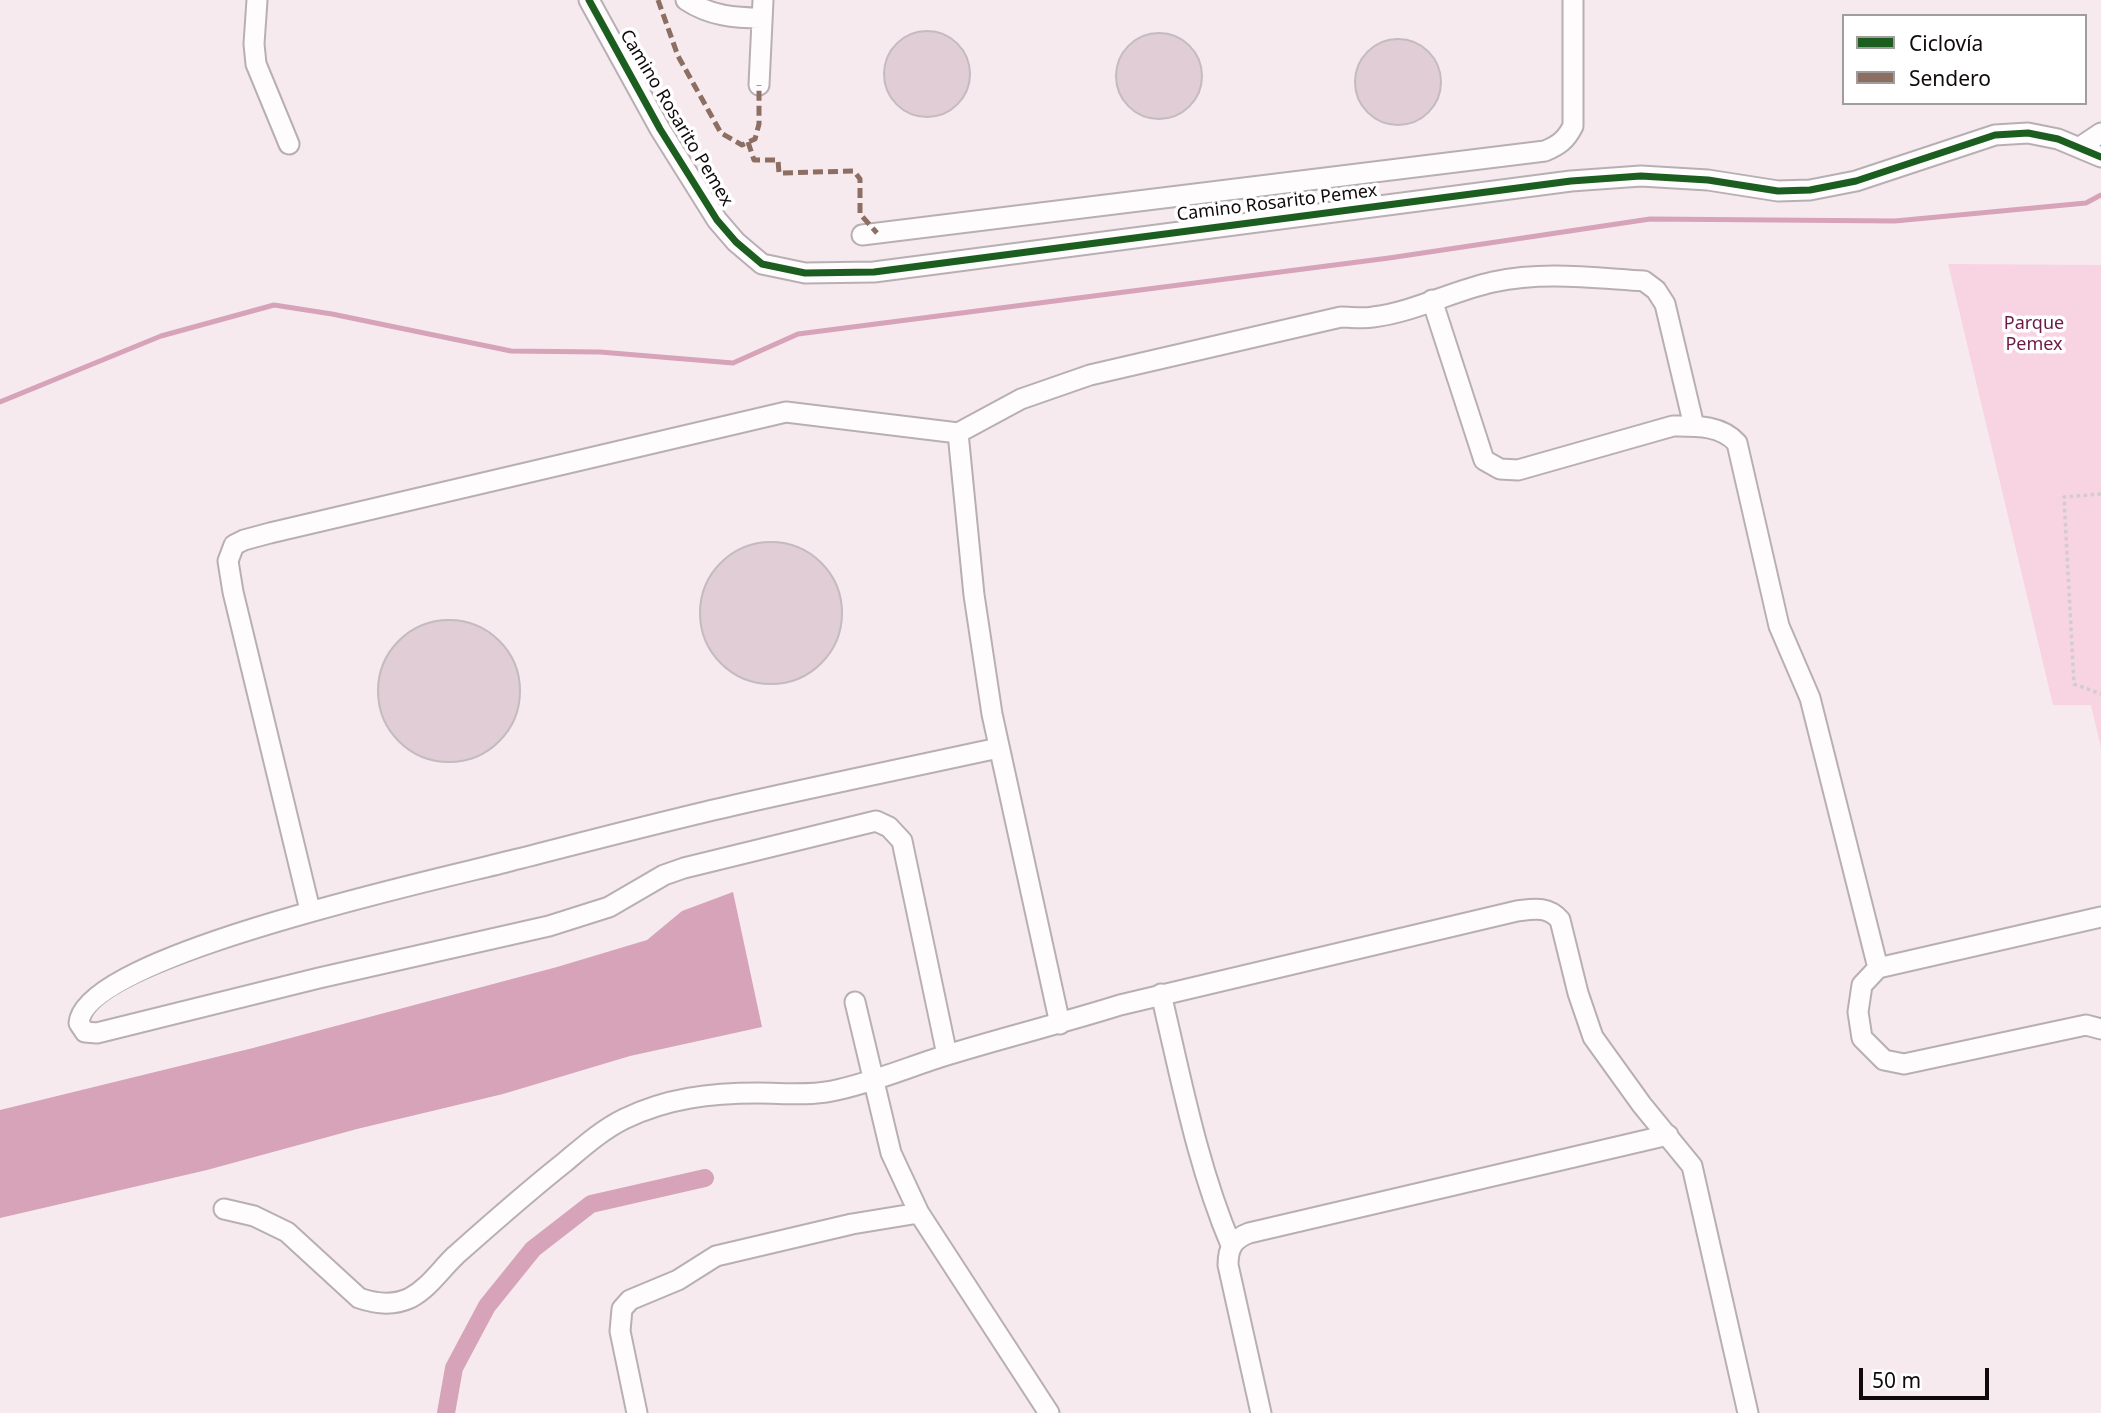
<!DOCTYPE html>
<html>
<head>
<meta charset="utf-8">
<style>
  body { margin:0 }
  #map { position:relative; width:2101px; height:1413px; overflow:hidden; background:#f6eaef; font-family:"Noto Sans",sans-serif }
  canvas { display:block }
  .legend { position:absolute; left:1842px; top:14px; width:245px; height:91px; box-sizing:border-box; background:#fff; border:2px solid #9f9d9e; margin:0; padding:9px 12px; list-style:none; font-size:21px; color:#100a0d }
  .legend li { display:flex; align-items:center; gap:14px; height:35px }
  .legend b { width:35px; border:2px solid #9f9d9e }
  .scale { position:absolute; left:1859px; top:1368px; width:130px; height:32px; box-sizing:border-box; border:4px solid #100a0d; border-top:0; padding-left:9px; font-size:21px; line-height:24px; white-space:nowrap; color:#100a0d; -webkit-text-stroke:5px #fff; paint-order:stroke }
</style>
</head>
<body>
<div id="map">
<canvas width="2101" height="1413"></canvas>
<ul class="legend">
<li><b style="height:9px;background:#1b5e20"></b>Ciclovía</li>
<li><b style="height:9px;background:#8d6e63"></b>Sendero</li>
</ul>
<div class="scale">50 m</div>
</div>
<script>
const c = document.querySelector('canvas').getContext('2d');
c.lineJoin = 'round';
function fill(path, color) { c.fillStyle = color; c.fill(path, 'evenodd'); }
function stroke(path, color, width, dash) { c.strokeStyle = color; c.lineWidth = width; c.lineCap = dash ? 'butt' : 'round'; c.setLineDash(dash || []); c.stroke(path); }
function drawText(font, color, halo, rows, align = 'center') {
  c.font = font + ' "Noto Sans",sans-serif'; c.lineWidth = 7; c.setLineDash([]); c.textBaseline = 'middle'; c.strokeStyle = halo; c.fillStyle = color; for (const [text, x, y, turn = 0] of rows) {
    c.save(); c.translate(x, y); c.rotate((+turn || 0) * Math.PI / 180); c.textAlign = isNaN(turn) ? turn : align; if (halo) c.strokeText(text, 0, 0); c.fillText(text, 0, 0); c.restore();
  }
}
const green = new Path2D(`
  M1948,264L2101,265V748L2091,705H2053Z`);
const water = new Path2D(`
  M733,892L762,1027L630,1056L503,1094L357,1129L207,1170L0,1218V1110L253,1048L557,967L647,940L682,911Z`);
const stream = new Path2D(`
  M0,402L161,336L274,305L332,314L511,351L600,352L733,363L798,334L1389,258L1650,219L1895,221L2086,203L2101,195`);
const canal = new Path2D(`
  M446,1413L454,1368L487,1306L533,1249L591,1204L705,1178`);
const building = new Path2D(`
  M884 74a43 43 0 1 1 86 0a43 43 0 1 1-86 0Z
  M1116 76a43 43 0 1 1 86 0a43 43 0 1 1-86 0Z
  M1355 82a43 43 0 1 1 86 0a43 43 0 1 1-86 0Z
  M700 613a71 71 0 1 1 142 0a71 71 0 1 1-142 0Z
  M378 691a71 71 0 1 1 142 0a71 71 0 1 1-142 0Z`);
const path = new Path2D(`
  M2101,494L2064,497L2074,684L2101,694`);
const minor = new Path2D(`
  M257,0L254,44L256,64L289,144
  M589,0L660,129L717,220L736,242L762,264L805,273L874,272L1571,181L1641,176L1708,180L1778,191L1810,190L1856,181L1995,135L2028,133L2058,139L2101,157
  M686,0C710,16 735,18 762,18
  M759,85L763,0
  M2080,147L2101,133
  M862,235L1545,151C1559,145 1566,140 1573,126V0
  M1432,300L1484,460L1500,469L1518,470L1673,426C1696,426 1721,425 1737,443L1779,626L1810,698L1878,968L2101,917
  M958,433L1021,399L1090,375L1341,317C1351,317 1363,319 1373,317C1414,312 1452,291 1493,282C1543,271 1594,278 1644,281L1656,290L1665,304L1694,426
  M310,910L233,592L228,561L234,545L244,540L270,533L786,412L958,433L974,595L992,714L1060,1024
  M1878,968L1862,985L1858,1012L1862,1038L1884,1060L1904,1064L2086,1025L2101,1029
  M1161,994C1181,1078 1197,1165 1231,1245
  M855,1002L891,1153L919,1213L1049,1413
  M947,1055L902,841L889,827L876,821L684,868L664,875L609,907L549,926L319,978L97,1033L85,1032L79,1023C84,955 445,878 510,861C585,842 660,822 735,805C823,785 911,767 998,748
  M224,1209L254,1216L287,1232L359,1298C376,1304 393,1306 410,1298C429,1288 441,1269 456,1255C492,1223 527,1192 565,1162C584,1146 602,1130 624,1119C667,1098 711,1093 758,1093C782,1093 807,1096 832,1091C872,1083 908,1067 947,1055C1005,1037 1063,1023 1120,1005L1517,911C1534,909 1548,906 1560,920L1578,993L1593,1037L1642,1105L1692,1166L1748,1413
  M637,1413L620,1331L622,1309L630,1300L678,1280L716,1256L852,1224L919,1213
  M1261,1413L1228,1265C1228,1248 1233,1239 1249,1233L1668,1135`);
const quiet = new Path2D(`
  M658,0L678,56L721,133L742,145L755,139L759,124V85
  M748,142L754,160H778L779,173L854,171L860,179V214L877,233`);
const cycleway = new Path2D(`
  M589,0L660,129L717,220L736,242L762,264L805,273L874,272L1571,181L1641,176L1708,180L1778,191L1810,190L1856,181L1995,135L2028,133L2058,139L2101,157`);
const streetNames = [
  ["Camino Rosarito Pemex",676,118,59],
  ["Camino Rosarito Pemex",1277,203,-7]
];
const parkNames = [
  ["Parque",2034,324],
  ["Pemex",2034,345]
];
fill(green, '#f8d3e2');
fill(water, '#d6a3b9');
stroke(stream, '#d6a3b9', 5);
stroke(canal, '#d6a3b9', 18);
fill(building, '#e0cdd5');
stroke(building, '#c4bbbf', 2);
stroke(minor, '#b8afb3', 23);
stroke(path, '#d1cdcf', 3.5, [3.5, 3.5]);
stroke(minor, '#fefcfd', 19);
stroke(quiet, '#8d6e63', 5, [10, 5]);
stroke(cycleway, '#1b5e20', 7);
drawText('18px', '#100a0d', '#fff', streetNames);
drawText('18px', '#6b1945', '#fff', parkNames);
</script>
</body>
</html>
